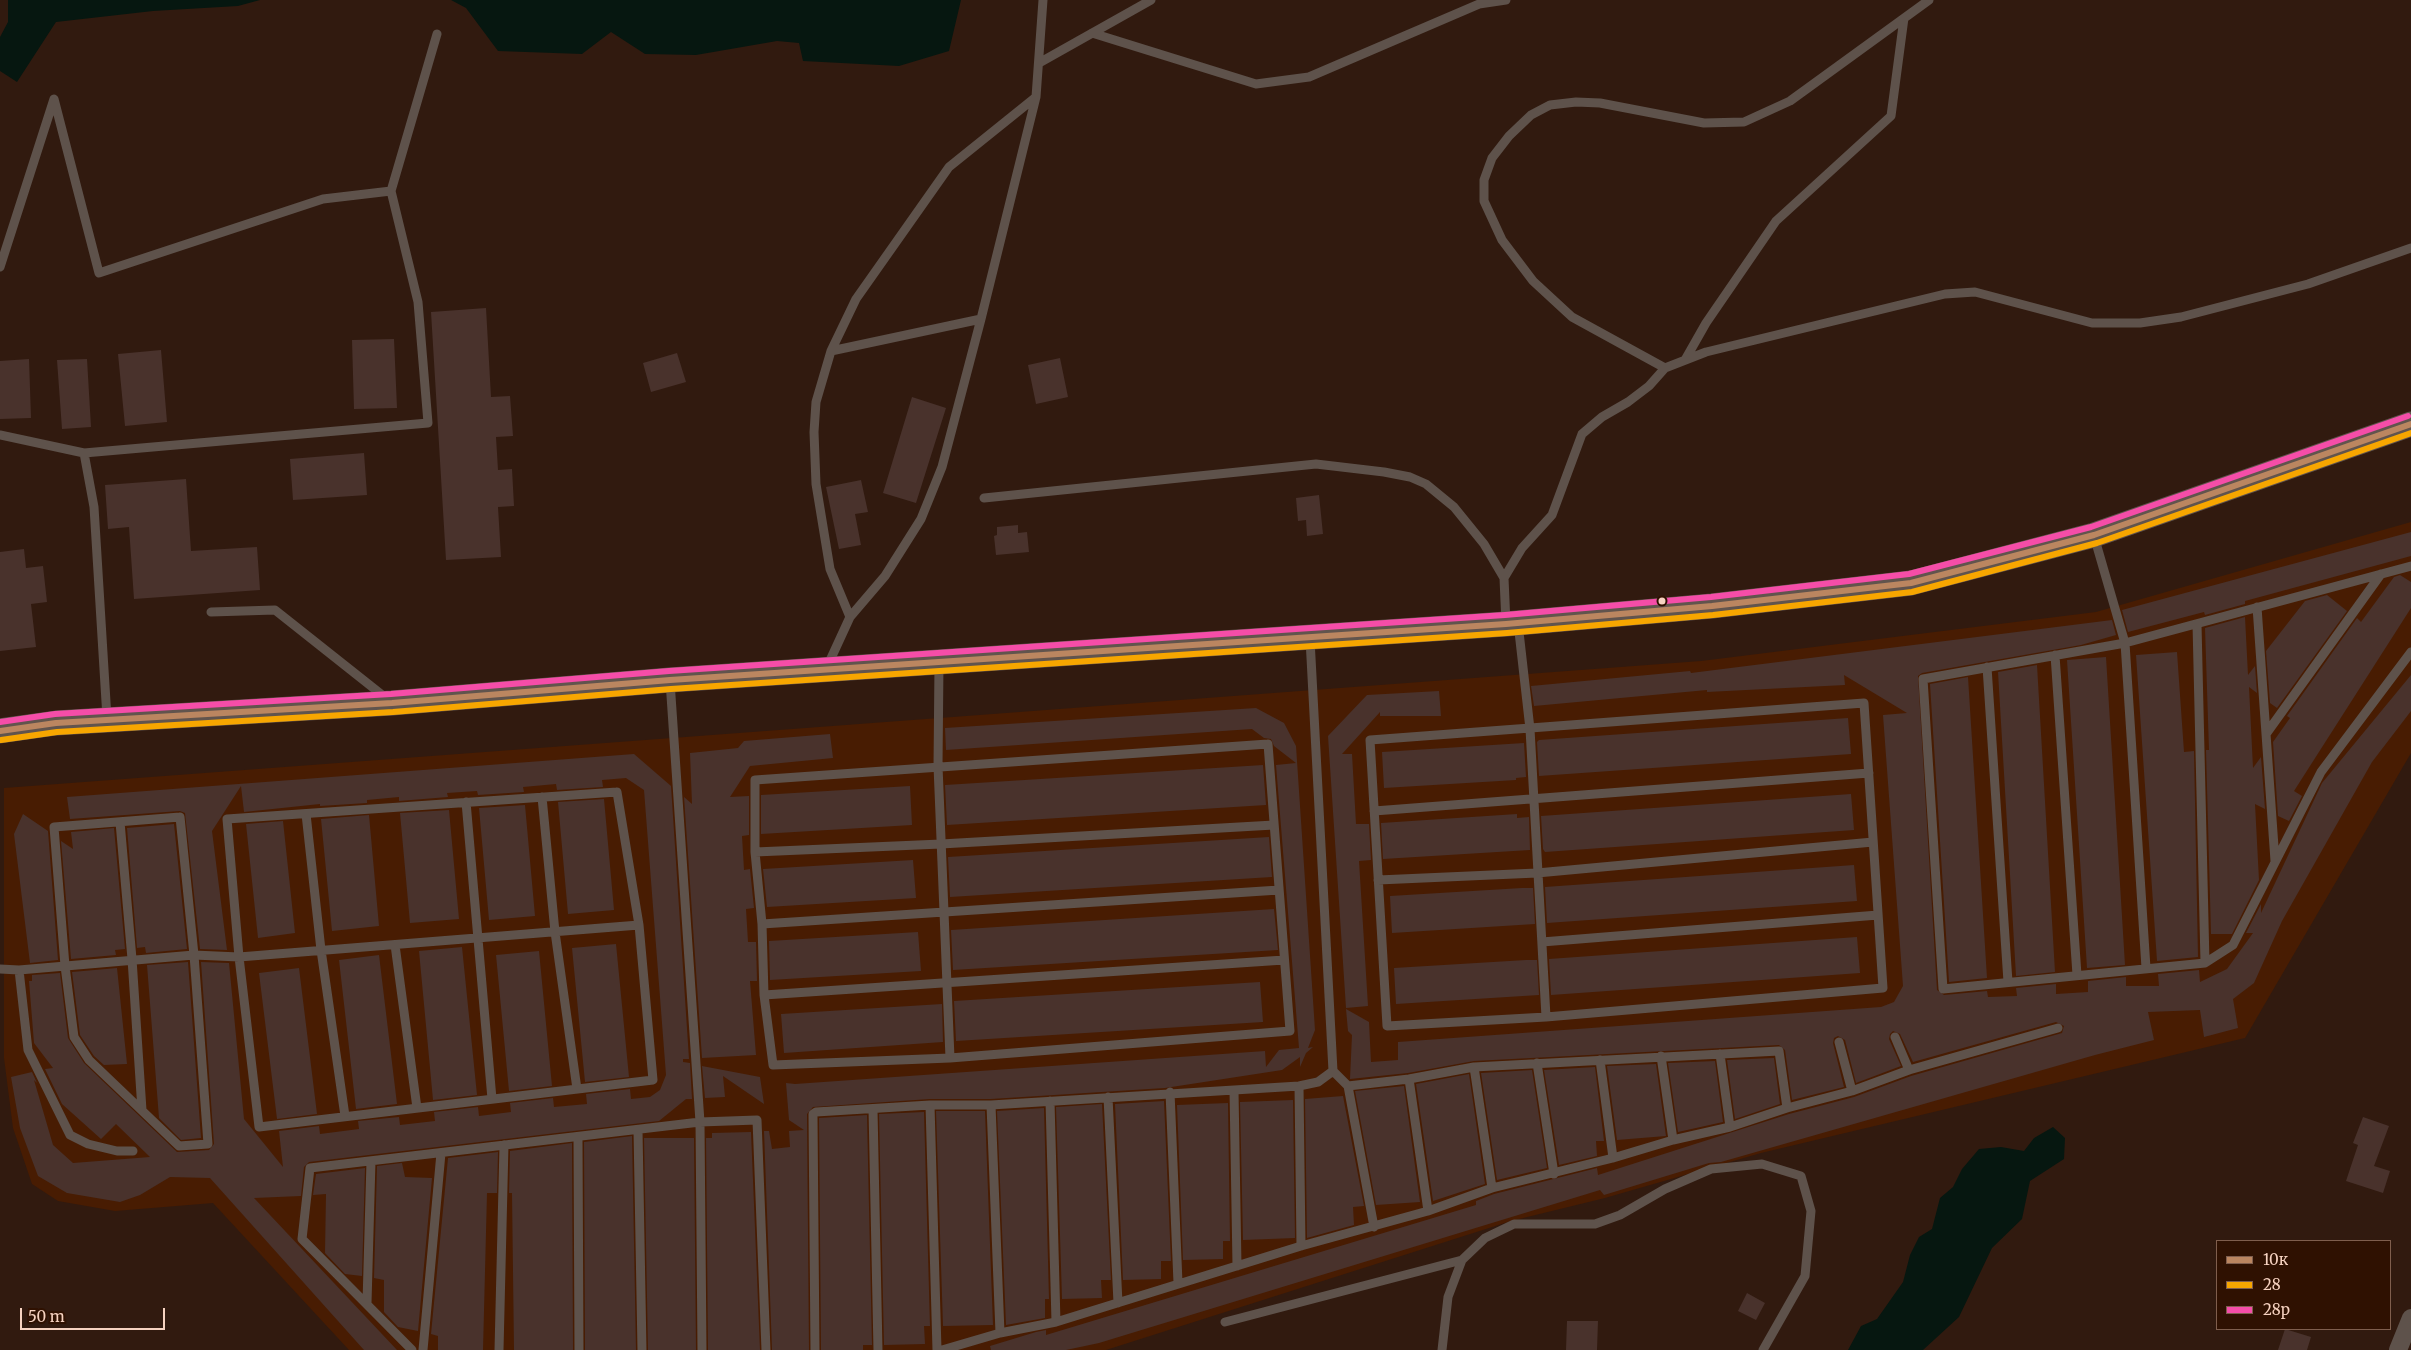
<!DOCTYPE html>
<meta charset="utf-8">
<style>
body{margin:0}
#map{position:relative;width:2411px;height:1350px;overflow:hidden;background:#311a0f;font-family:Merriweather,serif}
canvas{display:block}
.legend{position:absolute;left:2216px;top:1240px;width:175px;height:90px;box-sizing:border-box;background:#2f1101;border:1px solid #7f5e4d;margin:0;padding:6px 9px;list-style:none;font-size:15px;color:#f6d2c0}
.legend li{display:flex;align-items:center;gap:10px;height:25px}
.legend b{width:25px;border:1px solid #7f5e4d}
.scale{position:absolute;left:20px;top:1308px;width:145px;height:22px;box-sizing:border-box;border:2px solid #f6d2c0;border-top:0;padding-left:6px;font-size:15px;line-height:18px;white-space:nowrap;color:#f6d2c0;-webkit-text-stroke:4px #2f1101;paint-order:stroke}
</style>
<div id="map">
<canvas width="2411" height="1350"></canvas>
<ul class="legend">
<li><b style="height:6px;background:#bb8660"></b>10к</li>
<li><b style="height:6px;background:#f7a600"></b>28</li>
<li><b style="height:6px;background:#f54da8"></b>28р</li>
</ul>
<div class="scale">50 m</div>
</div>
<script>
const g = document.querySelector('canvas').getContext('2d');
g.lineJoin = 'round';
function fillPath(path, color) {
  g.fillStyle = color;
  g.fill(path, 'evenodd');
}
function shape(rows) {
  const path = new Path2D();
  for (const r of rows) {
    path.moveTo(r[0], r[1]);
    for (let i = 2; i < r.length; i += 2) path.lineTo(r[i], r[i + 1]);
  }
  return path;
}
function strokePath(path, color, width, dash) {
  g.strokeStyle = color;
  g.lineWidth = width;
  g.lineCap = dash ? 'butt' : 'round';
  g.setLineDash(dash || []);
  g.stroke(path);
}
fillPath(shape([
 [2411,522,2411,753,2245,1038,1761,1153,1605,1198,1511,1221,1106,1350,349,1350,213,1203,115,1211,58,1201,32,1184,13,1128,4,1058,4,788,1701,661,2096,612]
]), '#481c02');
fillPath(shape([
 [8,0,260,0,238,6,153,11,56,22,17,82,0,71,0,37,8,22],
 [451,0,961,0,949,51,899,66,803,61,799,43,777,41,696,55,645,54,611,32,582,54,498,51,466,8],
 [2053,1127,2065,1138,2064,1159,2030,1181,2022,1219,1992,1248,1959,1317,1923,1350,1848,1350,1861,1326,1877,1319,1903,1282,1910,1255,1919,1237,1932,1229,1940,1198,1953,1187,1962,1169,1979,1149,2001,1147,2024,1151,2034,1138]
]), '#061710');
fillPath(shape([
 [486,308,491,397,510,396,513,436,496,437,498,470,512,469,514,506,498,507,501,557,446,560,431,312],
 [394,339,397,408,354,409,352,340],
 [161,350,167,422,125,426,118,354],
 [677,353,686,382,651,392,643,363],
 [1060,358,1068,397,1036,404,1028,365],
 [29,359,31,418,0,419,0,361],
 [87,359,91,427,62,429,57,360],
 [912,397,946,408,916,503,883,493],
 [364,453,367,495,293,500,290,459],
 [186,479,191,551,257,547,260,590,134,599,129,527,108,529,105,485],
 [861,480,868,512,855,514,861,545,839,549,826,487],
 [1319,495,1323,534,1307,536,1306,520,1298,521,1296,498],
 [1018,525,1018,533,1027,532,1029,552,996,555,994,536,997,535,997,527],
 [2411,532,2411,556,2245,601,2245,604,2205,615,2204,612,2128,632,2122,610],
 [24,549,26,568,43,566,47,602,31,604,36,647,0,651,0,552],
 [2400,575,2411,582,2411,608,2294,791,2302,796,2289,821,2278,816,2273,742,2290,718,2287,716,2357,618,2361,622,2394,577],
 [2327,595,2347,611,2277,708,2270,703,2266,651,2305,601],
 [2245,617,2248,675,2255,666,2257,693,2249,687,2253,768,2261,757,2265,809,2255,804,2259,880,2232,934,2211,934,2206,750,2209,750,2205,628],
 [2112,620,2116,635,2081,645,1922,673,1918,676,1937,990,1944,995,1987,991,1988,997,2017,996,2016,988,2056,984,2056,994,2088,992,2088,981,2126,977,2126,986,2159,986,2158,974,2199,970,2200,982,2227,969,2253,933,2246,933,2261,904,2261,913,2322,783,2411,675,2411,711,2372,762,2282,921,2254,983,2233,999,2238,1028,2204,1037,2200,1010,2148,1012,2154,1040,2095,1055,1721,1162,1709,1163,1604,1195,1600,1190,1099,1343,1066,1350,991,1350,990,1346,1036,1332,1046,1330,1046,1335,1476,1205,1476,1201,1494,1194,1597,1168,1598,1175,1789,1114,1854,1097,1911,1076,2062,1033,2064,1026,2056,1022,1913,1062,1900,1034,1893,1031,1890,1034,1889,1039,1901,1066,1856,1083,1845,1040,1838,1036,1834,1038,1833,1043,1844,1087,1792,1100,1785,1050,1779,1045,1474,1061,1408,1073,1350,1079,1352,1035,1348,1031,1346,1009,1369,1022,1371,1062,1398,1060,1398,1042,1881,1007,1894,1002,1903,986,1883,715,1907,713,1844,675,1845,685,1707,692,1707,690,1534,706,1531,686,1690,671,1691,673],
 [2177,652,2184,752,2194,751,2198,957,2157,961,2136,655],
 [2106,657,2125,965,2087,968,2067,660],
 [2037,665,2055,972,2016,976,1998,672],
 [1968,677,1987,978,1949,982,1930,684],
 [1439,691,1441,716,1380,716,1380,712,1342,754,1352,754,1356,824,1369,824,1371,860,1359,861,1368,1006,1346,1008,1328,736,1367,695],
 [1256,708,1284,723,1296,746,1315,1030,1308,1048,1313,1047,1306,1053,1300,1067,1300,1057,1282,1070,1165,1088,991,1099,930,1099,813,1107,807,1114,809,1350,772,1350,764,1131,769,1131,772,1149,790,1147,789,1131,804,1130,789,1120,786,1083,795,1084,1265,1051,1266,1067,1279,1050,1299,1048,1276,765,1296,763,1274,746,1271,739,1264,738,1252,729,946,750,945,728],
 [1848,718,1851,754,1539,776,1537,742,1539,740],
 [830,734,833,758,750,766,730,797,749,796,749,835,742,836,744,870,750,869,754,908,746,909,748,942,756,942,757,981,750,981,756,1055,702,1058,684,797,692,804,690,753,738,748,744,741],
 [1524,743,1526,777,1516,778,1516,780,1384,788,1382,752],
 [634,754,671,786,689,1059,683,1059,683,1062,690,1063,692,1099,686,1099,659,1121,309,1162,304,1167,301,1196,254,1198,397,1350,364,1350,210,1178,170,1177,140,1195,120,1202,67,1193,38,1176,20,1128,11,1077,32,1072,37,1083,34,1080,53,1145,73,1163,150,1157,116,1124,101,1139,62,1104,45,1069,53,1068,34,1043,29,981,32,981,32,975,60,973,68,1038,84,1063,177,1152,209,1150,214,1144,201,962,229,963,244,1119,283,1167,279,1131,319,1126,320,1134,359,1129,358,1121,399,1117,400,1125,435,1121,434,1112,478,1107,479,1116,511,1112,510,1103,553,1098,554,1107,587,1104,586,1094,630,1089,631,1099,650,1097,660,1090,666,1075,644,790,626,778,602,780,603,787,557,790,556,784,523,787,524,792,478,795,477,791,447,793,448,797,399,801,399,797,367,800,367,803,320,806,320,804,244,812,241,786,212,831,227,950,200,949,185,813,180,811,70,819,67,797],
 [1263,765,1266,805,947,825,945,785],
 [910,786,912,825,761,834,761,795],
 [1851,794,1854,830,1545,852,1543,849,1541,816],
 [604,799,614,910,568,914,558,802],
 [525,805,535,916,489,920,479,808],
 [449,810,459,919,410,923,400,813],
 [23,814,48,831,58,960,30,963,14,834],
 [1517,814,1517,818,1529,817,1530,850,1383,859,1381,823],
 [369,815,379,926,332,931,321,819],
 [283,821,295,933,258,938,246,824],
 [174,824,187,949,146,953,145,947,137,948,127,828],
 [114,828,125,949,115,950,116,955,71,959,61,841,73,849,71,832],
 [1269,837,1272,877,950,897,948,857],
 [913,860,916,898,767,907,763,869],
 [1854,865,1857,901,1547,923,1545,887],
 [1522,888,1533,888,1535,924,1392,933,1390,896],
 [1274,909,1278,950,953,970,951,930],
 [918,932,921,971,770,980,769,941],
 [1857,937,1860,973,1551,995,1549,959],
 [616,944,629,1077,585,1082,572,948],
 [462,947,477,1095,433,1100,419,951],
 [539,951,552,1086,509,1091,496,955],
 [379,955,397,1104,356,1109,339,960],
 [1526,960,1537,960,1539,995,1396,1004,1394,968],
 [188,962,201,1138,181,1140,159,1118,147,965],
 [117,968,127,1064,104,1065,94,1056,80,1035,72,972],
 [299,968,317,1114,277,1119,259,973],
 [1260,982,1263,1022,956,1041,954,1001],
 [942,1004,943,1042,784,1053,781,1014],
 [1774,1058,1780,1104,1735,1119,1727,1060],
 [1715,1061,1723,1122,1678,1132,1668,1063],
 [1656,1064,1666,1136,1617,1140,1607,1066],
 [702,1066,760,1077,764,1104,723,1076,725,1097,705,1098],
 [1595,1067,1604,1141,1596,1141,1597,1156,1559,1165,1544,1070],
 [1532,1070,1547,1168,1497,1180,1481,1073],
 [1469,1074,1485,1184,1433,1201,1416,1084],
 [1404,1086,1420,1202,1376,1205,1355,1091],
 [1343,1096,1364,1206,1353,1207,1354,1225,1307,1238,1305,1099],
 [1293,1100,1295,1238,1243,1240,1240,1102],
 [1164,1101,1171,1261,1161,1261,1161,1279,1123,1280,1115,1104],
 [1228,1103,1230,1241,1223,1241,1223,1259,1183,1260,1177,1105],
 [1102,1104,1111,1280,1101,1280,1102,1298,1062,1299,1056,1107],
 [1044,1108,1049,1299,1045,1299,1045,1318,1006,1325,997,1111],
 [936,1111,985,1111,993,1325,943,1326],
 [924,1112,930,1326,924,1326,925,1344,884,1345,879,1114],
 [867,1115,872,1345,863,1345,863,1350,821,1350,819,1118],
 [2363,1117,2389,1126,2374,1166,2390,1171,2383,1193,2346,1181,2358,1145,2353,1143],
 [751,1132,760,1350,708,1350,706,1138,712,1138,712,1133],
 [632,1136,636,1350,585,1350,584,1142],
 [644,1138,694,1138,696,1350,648,1350],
 [572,1143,573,1350,514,1350,512,1193,509,1193,510,1151],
 [498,1152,497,1193,487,1193,483,1350,438,1350,438,1336,431,1334,448,1158],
 [402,1163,405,1177,432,1178,418,1331,398,1327,384,1312,384,1280,374,1278,377,1166],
 [365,1168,362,1276,345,1274,325,1253,326,1194,313,1195,316,1174],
 [1747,1293,1765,1303,1756,1320,1738,1311],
 [1567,1321,1598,1321,1597,1350,1566,1350],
 [2285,1329,2311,1337,2307,1350,2278,1350]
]), '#49322c');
strokePath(shape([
 [1092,33,1256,84,1309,77,1479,4,1506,0],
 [1039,63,1151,0],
 [0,267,54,99,99,273,323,199,391,191,437,34],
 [831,351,981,319],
 [1685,360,1706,323,1776,221,1891,116,1904,18],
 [1665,368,1572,317,1533,281,1502,240,1484,201,1484,180,1492,158,1509,136,1531,115,1550,105,1576,102,1600,103,1704,123,1744,122,1790,101,1929,0],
 [0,435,84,453,94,507,107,718],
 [84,453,428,423,418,302,391,191],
 [984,498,1316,464,1384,472,1410,477,1426,484,1454,507,1484,544,1504,578],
 [2094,536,2125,643,2146,968],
 [2411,566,2125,643,1923,679,1943,989,2205,963,2233,945,2321,772,2411,652],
 [2257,607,2275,861],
 [211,612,275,610,386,698],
 [850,617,830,569,816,484,814,432,816,402,831,351,856,299,949,167,1036,97],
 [1518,623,1530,729,1546,1017],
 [1506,624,1504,578,1522,548,1552,515,1582,434,1602,417,1628,402,1649,386,1665,368,1706,352,1945,294,1975,292,2092,323,2140,323,2181,317,2308,284,2411,248],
 [2197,624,2205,963],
 [2055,655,2077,975],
 [939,664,938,766,950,1058],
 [827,667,850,617,885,576,921,519,942,467,981,319,1036,97,1043,0],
 [1987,667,2008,982],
 [670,681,700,1122,702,1350],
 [1864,703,1883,988,1546,1017,1387,1026,1370,740,1864,703],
 [2266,734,2381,574],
 [1268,744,1290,1031,950,1058,773,1065,764,995,762,924,755,852,755,780,1268,744],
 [617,792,639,925,653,1080,259,1127,239,957,227,819,617,792],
 [542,797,555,932,577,1089],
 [466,802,492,1099],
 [1374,811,1869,773],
 [306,814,321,950,345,1116],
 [180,817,194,955,208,1144,179,1146,89,1060,74,1037,65,966,54,827,180,817],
 [120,822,132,959,142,1110],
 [755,852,941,844,1274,825],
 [1378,880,1537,873,1873,842],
 [762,924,1279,890],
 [1542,942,1878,915],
 [395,945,417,1108],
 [0,969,19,970,194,955,239,957,639,925],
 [19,970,28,1050,70,1135,88,1144,117,1151,133,1151],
 [764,995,1284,960],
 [1895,1037,1909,1070],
 [1839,1042,1852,1091],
 [1720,1054,1730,1127],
 [1661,1056,1673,1140],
 [1600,1060,1613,1158],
 [1537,1063,1554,1174],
 [1474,1067,1492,1188],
 [1333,1071,1348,1086,1409,1079,1474,1067,1779,1051,1787,1108],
 [1409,1079,1428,1211],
 [1299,1086,1301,1246],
 [1348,1086,1374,1227],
 [1234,1090,1237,1266],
 [1170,1092,1178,1283],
 [1108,1097,1118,1303],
 [1050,1101,1056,1322],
 [930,1105,937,1350],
 [991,1105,1000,1333],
 [873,1109,878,1350],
 [638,1130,642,1350],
 [578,1137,579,1350],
 [367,1303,371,1161],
 [1225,1322,1462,1260],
 [412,1350,302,1239,310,1168,700,1122,757,1120,766,1350],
 [423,1350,441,1153],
 [499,1350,504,1145],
 [815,1350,813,1114,816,1112,930,1105,991,1105,1299,1086,1318,1082,1333,1071,1310,639],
 [942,1350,1000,1333,1056,1322,1301,1246,1428,1211,1492,1188,1613,1158,1673,1140,1730,1127,1787,1108,1852,1091,1909,1070,2058,1028],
 [1442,1350,1448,1297,1462,1260,1485,1238,1514,1224,1595,1224,1620,1215,1665,1189,1711,1169,1762,1164,1801,1176,1811,1211,1805,1276,1763,1350]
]), '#5e524b', 9);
strokePath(shape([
 [2398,1350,2411,1318]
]), '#5e524b', 18);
strokePath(shape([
 [0,731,56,723,392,703,670,680,1506,624,1712,606,1911,583,2094,535,2411,424]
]), '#61544d', 25);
strokePath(shape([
 [0,731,56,723,392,703,670,680,1506,624,1712,606,1911,583,2094,535,2411,424]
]), '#bb8660', 6);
strokePath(shape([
 [1,740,57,732,393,712,671,689,1507,633,1713,615,1912,592,2097,543,2411,433]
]), '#f7a600', 6);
strokePath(shape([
 [0,722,55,714,391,694,669,671,1505,615,1711,597,1909,574,2091,527,2408,416]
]), '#f54da8', 6);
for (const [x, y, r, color] of [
 [1662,601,4.5,"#f6d2c0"]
]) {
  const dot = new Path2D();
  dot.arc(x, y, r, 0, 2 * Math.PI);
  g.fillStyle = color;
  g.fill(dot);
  strokePath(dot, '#2f1101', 2);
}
</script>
